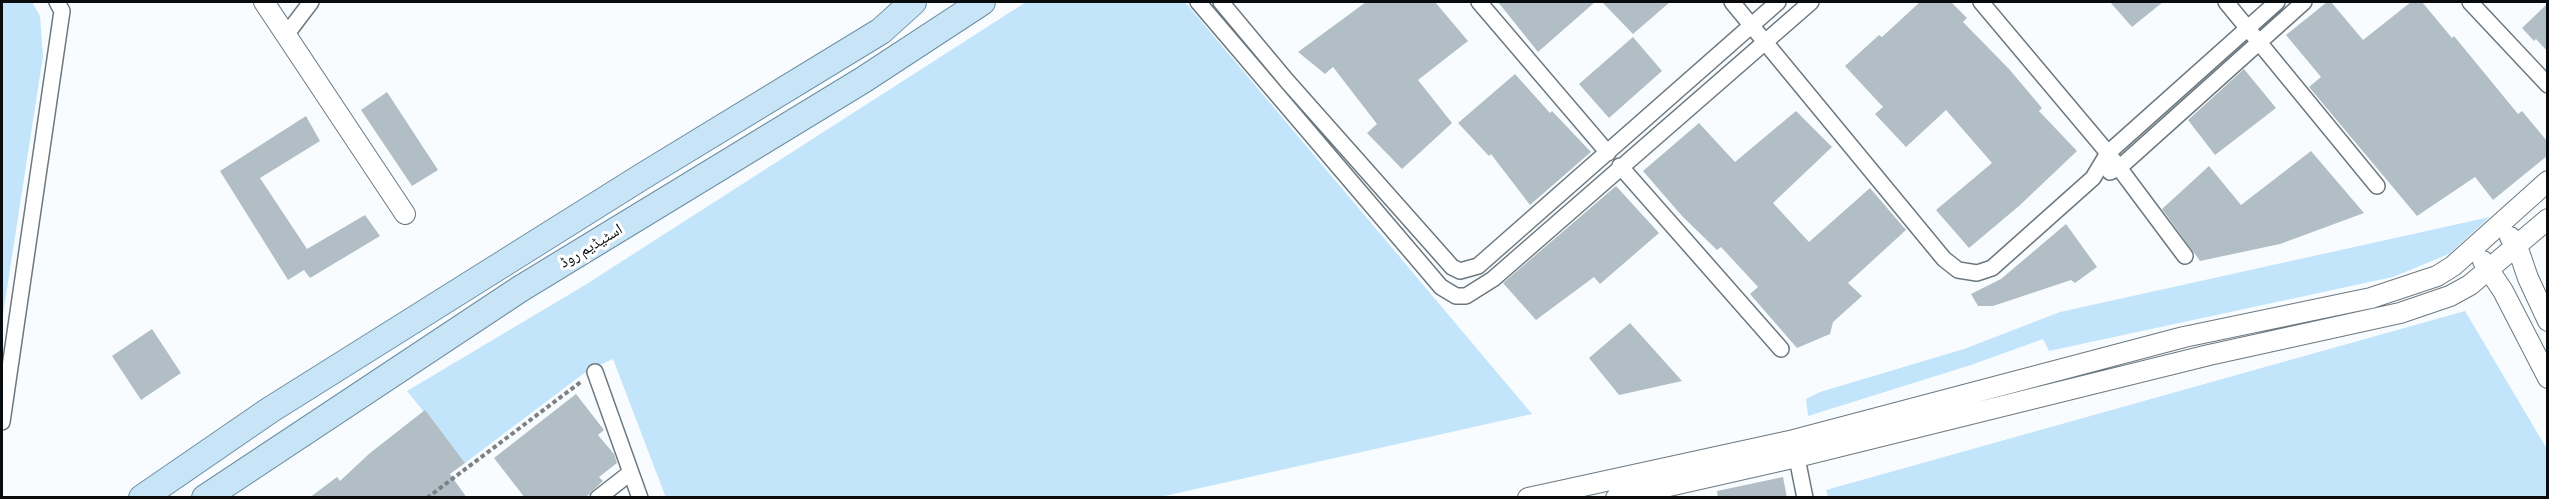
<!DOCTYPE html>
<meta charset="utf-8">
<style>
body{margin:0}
#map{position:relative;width:2549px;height:499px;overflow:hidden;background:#f9fcfe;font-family:"Alegreya Sans",sans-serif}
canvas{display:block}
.frame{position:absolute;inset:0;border:3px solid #080c0f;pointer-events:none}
</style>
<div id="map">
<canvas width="2549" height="499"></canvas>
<div class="frame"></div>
</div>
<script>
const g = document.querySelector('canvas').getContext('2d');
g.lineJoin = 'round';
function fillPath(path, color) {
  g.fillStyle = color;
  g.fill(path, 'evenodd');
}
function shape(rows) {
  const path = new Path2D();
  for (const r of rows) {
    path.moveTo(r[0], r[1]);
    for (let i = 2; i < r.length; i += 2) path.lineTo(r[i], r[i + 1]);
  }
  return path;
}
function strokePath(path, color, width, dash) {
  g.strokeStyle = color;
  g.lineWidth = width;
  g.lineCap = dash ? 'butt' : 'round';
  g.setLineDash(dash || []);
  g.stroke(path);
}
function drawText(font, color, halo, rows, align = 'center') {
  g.font = font + ' "Alegreya Sans","Noto Naskh Arabic",sans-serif';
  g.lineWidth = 6;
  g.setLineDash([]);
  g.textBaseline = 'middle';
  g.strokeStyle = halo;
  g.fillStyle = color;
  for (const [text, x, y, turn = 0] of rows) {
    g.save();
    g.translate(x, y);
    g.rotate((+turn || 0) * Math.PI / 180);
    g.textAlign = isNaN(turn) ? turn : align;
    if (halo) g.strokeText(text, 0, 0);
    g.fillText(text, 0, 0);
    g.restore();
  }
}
fillPath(shape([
 [2,2,32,2,40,16,43,56,2,321],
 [1026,2,1185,2,1532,414,1160,497,666,498,613,359,587,371,465,463,407,391,585,285],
 [2490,217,2449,254,2393,277,2049,351,2043,339,1971,365,1808,416,1806,399,1820,392,1964,349,2060,312],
 [2465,311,2547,449,2547,497,1828,497,1826,490]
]), '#c3e5fb');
fillPath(shape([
 [1366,2,1435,2,1468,41,1418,80,1452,123,1402,169,1367,133,1377,124,1333,67,1325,74,1298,52],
 [1498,2,1595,2,1538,52],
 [1602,2,1670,2,1633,34],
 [1920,2,1951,2,1967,18,1963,22,2009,69,2042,108,2039,111,2077,151,2019,206,1969,248,1936,210,1992,163,1946,110,1906,147,1875,114,1883,107,1845,66,1879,35,1882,37],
 [2110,2,2163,2,2132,27],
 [2327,2,2331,2,2363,40,2411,2,2422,2,2452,38,2454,36,2518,114,2522,111,2547,141,2547,156,2493,200,2475,177,2417,216,2309,87,2321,77,2286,35],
 [2547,4,2547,51,2536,39,2534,41,2522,28],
 [1633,37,1662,71,1609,118,1579,84],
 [2244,69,2276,108,2215,155,2188,120],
 [1515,74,1550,113,1552,111,1591,152,1530,205,1491,154,1489,156,1458,123],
 [387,92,438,170,412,186,361,110],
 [1796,111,1832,147,1773,203,1809,242,1870,188,1906,230,1848,283,1862,296,1833,322,1830,334,1797,348,1750,294,1758,287,1721,247,1717,250,1682,216,1643,171,1699,123,1735,162],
 [306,116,320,141,260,178,307,249,365,215,380,236,310,278,304,270,288,280,220,171],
 [2311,151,2364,213,2280,244,2200,261,2162,209,2209,166,2241,205],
 [1616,186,1659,233,1600,284,1594,277,1536,320,1503,283],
 [2066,224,2097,267,2075,283,2071,280,1993,306,1978,306,1971,294,2001,279],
 [1630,323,1682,381,1619,395,1589,358],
 [152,329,181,373,141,400,112,356],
 [576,394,604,430,598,435,614,454,617,463,599,477,603,481,585,498,525,498,494,458],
 [425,410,465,463,450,474,467,498,309,498,337,477,340,481,370,453],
 [1783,477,1787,498,1718,498,1717,491]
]), '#b1bec6');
const minor = shape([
 [1198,2,1441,287,1456,296,1466,296,1493,279,1811,2],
 [1221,2,1287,81,1452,267,1460,271,1478,266,1778,2],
 [1479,2,1608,153],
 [1732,2,1944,259,1958,270,1977,273,1992,268,2093,178,2108,153,2277,2],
 [1981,2,2108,153,2185,256],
 [2226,2,2377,186],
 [2470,2,2548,85],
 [286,35,311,2],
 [1620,166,1781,349],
 [2110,172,2119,168,2304,2],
 [595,372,640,498],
 [2,422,62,11,57,2],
 [1795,448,1805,498],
 [598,498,630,473]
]);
const tertiary = shape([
 [264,2,405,214],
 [2510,237,2517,246,2528,278,2548,321],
 [2483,261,2503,291,2548,378],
 [1528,498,1794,440,2184,337,2371,298,2437,276,2453,266,2548,181],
 [1616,498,1797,457,2209,355,2400,313,2450,296,2470,285,2548,219]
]);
const primary = shape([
 [142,498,270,410,643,176,881,31,913,2],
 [205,498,520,289,863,80,982,2]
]);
strokePath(minor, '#6c787f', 18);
strokePath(tertiary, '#6c787f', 22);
strokePath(primary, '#6d8ea3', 28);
strokePath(shape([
 [427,498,582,381]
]), '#7e8184', 4, [4.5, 3]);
strokePath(minor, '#fff', 15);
strokePath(tertiary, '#fff', 20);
strokePath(primary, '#c8e5f8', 26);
drawText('16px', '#080c0f', '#fff', [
 ["اسٹیڈیم روڈ",591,246,-31]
]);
</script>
